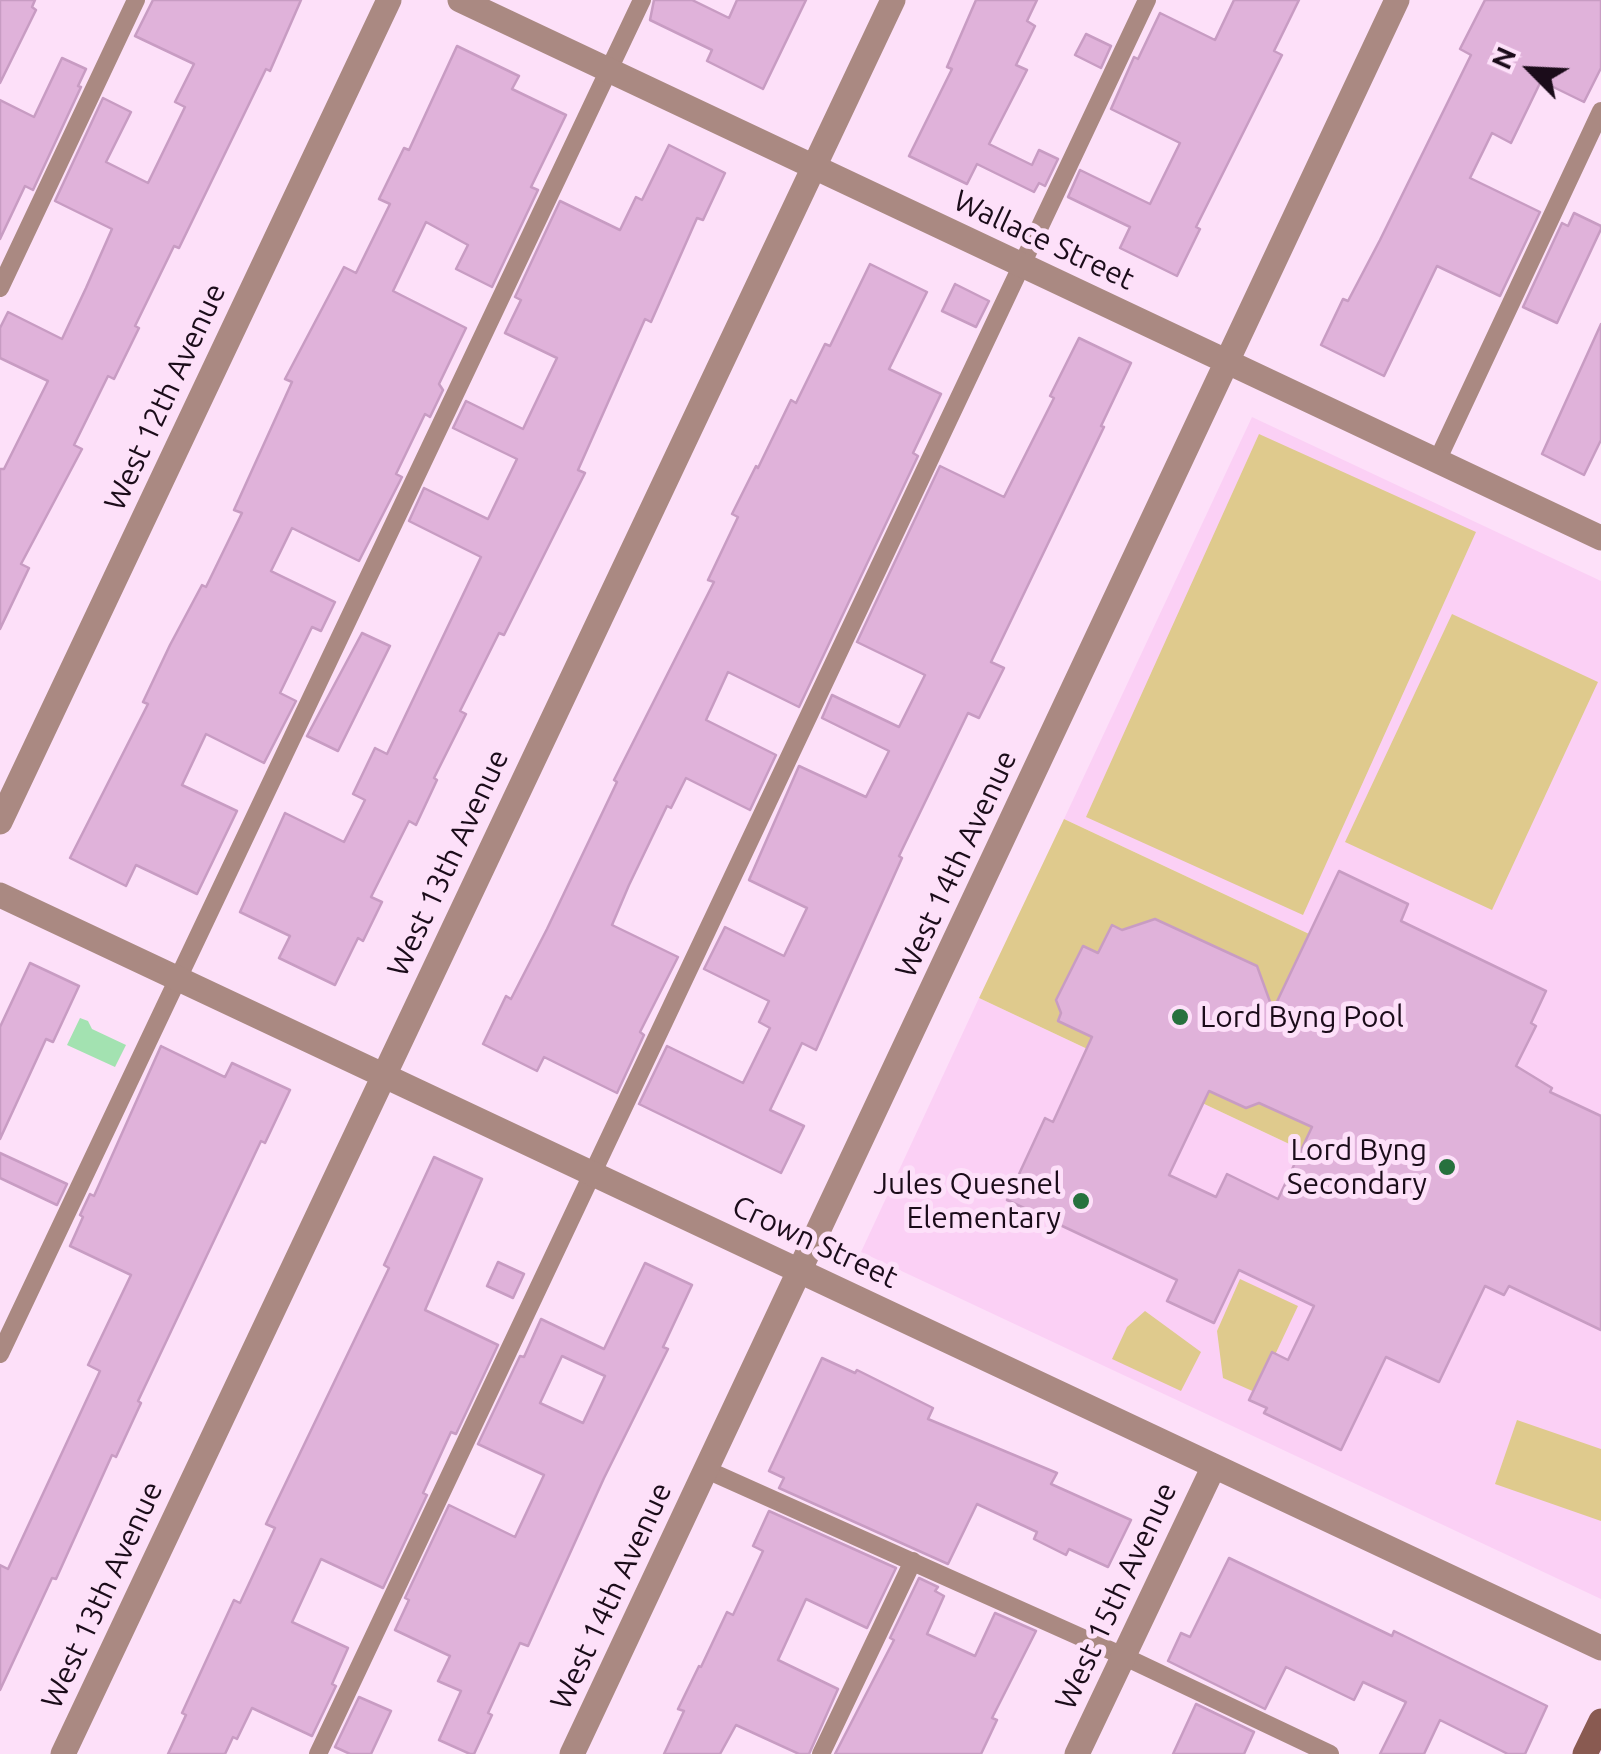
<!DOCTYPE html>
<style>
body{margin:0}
#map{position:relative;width:1601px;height:1754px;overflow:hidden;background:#fde0f9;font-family:Ubuntu,sans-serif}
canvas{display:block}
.north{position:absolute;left:1481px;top:20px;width:100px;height:100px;-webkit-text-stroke:8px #fde0f9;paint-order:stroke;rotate:294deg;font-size:28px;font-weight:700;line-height:40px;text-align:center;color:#1b0c1a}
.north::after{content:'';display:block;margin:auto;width:35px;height:45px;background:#1b0c1a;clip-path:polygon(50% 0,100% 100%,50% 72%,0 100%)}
</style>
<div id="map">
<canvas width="1601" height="1754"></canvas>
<div class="north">N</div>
</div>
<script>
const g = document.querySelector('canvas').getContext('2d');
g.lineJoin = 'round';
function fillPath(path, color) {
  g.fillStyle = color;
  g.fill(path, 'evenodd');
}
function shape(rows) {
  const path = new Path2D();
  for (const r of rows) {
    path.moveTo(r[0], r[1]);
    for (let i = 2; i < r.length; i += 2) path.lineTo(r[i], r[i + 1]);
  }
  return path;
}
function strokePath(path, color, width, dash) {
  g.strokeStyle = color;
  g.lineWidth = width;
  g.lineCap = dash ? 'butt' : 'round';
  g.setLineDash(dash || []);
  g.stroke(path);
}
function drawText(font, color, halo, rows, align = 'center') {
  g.font = font + ' Ubuntu,sans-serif';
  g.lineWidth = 10;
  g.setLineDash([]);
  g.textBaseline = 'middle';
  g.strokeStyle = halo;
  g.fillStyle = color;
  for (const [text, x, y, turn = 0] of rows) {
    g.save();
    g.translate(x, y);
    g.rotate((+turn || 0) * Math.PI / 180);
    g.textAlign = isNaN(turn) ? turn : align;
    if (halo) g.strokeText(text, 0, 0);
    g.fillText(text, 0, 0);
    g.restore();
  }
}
fillPath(shape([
 [1252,417,1601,581,1601,1599,861,1252,979,998,1302,1150,1386,970,1064,819]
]), '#fbd0f5');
fillPath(shape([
 [1259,434,1476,532,1303,915,1086,817],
 [1452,614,1598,682,1492,910,1345,842],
 [1064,819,1386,970,1302,1150,979,998],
 [1240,1279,1298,1306,1257,1393,1223,1378,1217,1331],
 [1145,1311,1201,1352,1181,1391,1112,1359,1127,1327],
 [1517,1420,1601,1449,1601,1521,1495,1484]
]), '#dfca8d');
fillPath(shape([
 [80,1018,88,1021,92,1029,126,1045,115,1067,67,1045]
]), '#a3e2b1');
const building = shape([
 [0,0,35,0,32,7,36,10,0,83,0,0],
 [153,0,301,0,270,71,266,69,179,248,174,246,135,326,139,328,114,379,108,376,74,445,82,449,21,564,29,568,0,629,0,469,4,469,48,381,0,358,0,328,8,312,62,339,86,288,112,229,55,201,103,98,131,112,106,162,148,183,185,107,175,102,194,64,135,36,153,0],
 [654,0,692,0,729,18,737,0,806,0,763,89,707,61,712,50,650,20,654,0],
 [976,0,1037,0,1027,21,1035,26,1016,65,1027,70,989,144,1032,165,1039,150,1058,159,1045,186,1039,183,1034,192,977,164,967,184,909,156,952,69,947,67,976,0],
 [1234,0,1299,0,1274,51,1282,55,1196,227,1200,229,1177,276,1120,248,1130,227,1068,197,1080,170,1150,204,1180,143,1111,109,1134,57,1138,59,1160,13,1215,40,1234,0],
 [1485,0,1601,0,1601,68,1584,102,1541,81,1511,143,1492,133,1470,178,1540,212,1500,296,1437,266,1384,376,1321,345,1343,299,1348,301,1380,240,1471,55,1460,49,1485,0],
 [1086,34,1111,46,1101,68,1075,55,1086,34],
 [457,46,519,76,512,89,566,115,531,187,538,190,492,287,456,269,468,245,426,222,393,291,466,328,439,384,443,390,430,417,425,414,396,474,402,477,359,561,292,528,271,571,335,602,321,631,312,627,280,693,296,701,264,763,206,734,182,785,237,811,197,894,136,865,126,886,70,858,148,704,143,702,170,645,202,585,206,587,242,513,234,510,292,382,285,379,344,267,356,273,390,204,379,199,404,148,409,150,457,46],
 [62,58,86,69,78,86,81,87,33,190,25,186,0,239,0,100,34,117,62,58],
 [669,145,725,173,703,220,697,218,651,322,645,319,578,470,585,473,504,635,499,633,460,711,466,714,434,778,437,780,416,825,409,821,371,897,382,902,363,941,358,938,335,985,279,958,290,936,240,912,285,813,344,842,365,800,353,794,375,748,387,754,481,557,409,521,424,488,488,519,517,459,453,428,466,401,523,429,557,358,505,333,521,300,515,297,560,201,620,230,636,197,642,200,669,145],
 [1574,213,1601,226,1601,229,1557,323,1523,307,1562,223,1568,226,1574,213],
 [870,264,927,292,889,369,941,394,913,453,918,456,799,707,728,672,706,720,776,755,750,810,686,778,671,808,667,806,629,885,612,925,678,957,640,1032,644,1035,617,1093,544,1057,537,1071,483,1044,506,996,511,999,547,929,617,782,614,780,714,582,708,580,738,517,732,514,756,466,758,468,791,400,796,403,825,344,830,346,870,264],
 [955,284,989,301,976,327,942,311,955,284],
 [1601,324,1601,440,1584,475,1542,454,1601,324],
 [1079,338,1131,363,1101,426,1104,427,991,662,1004,668,979,718,968,713,899,856,902,858,816,1050,802,1043,770,1110,804,1126,781,1173,639,1104,667,1046,743,1083,770,1028,759,1022,769,1001,704,969,725,927,784,956,807,908,749,880,799,766,866,797,889,751,822,718,832,695,899,727,925,675,857,642,940,466,1004,497,1054,398,1050,396,1079,338],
 [362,633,390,646,338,751,307,736,362,633],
 [1339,871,1408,904,1401,921,1546,991,1531,1023,1536,1026,1516,1066,1552,1088,1550,1092,1601,1116,1601,1330,1509,1286,1504,1295,1485,1286,1439,1382,1386,1357,1341,1450,1264,1413,1267,1408,1249,1400,1272,1352,1288,1360,1314,1306,1239,1270,1214,1323,1167,1301,1177,1280,1007,1200,1045,1118,1053,1122,1092,1037,1058,1021,1061,1013,1056,1000,1083,946,1098,953,1112,925,1122,930,1155,919,1257,966,1273,1010,1339,871],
 [1209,1091,1246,1108,1259,1103,1312,1127,1278,1199,1227,1174,1216,1197,1169,1175,1209,1091],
 [30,963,79,986,53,1042,46,1039,0,1139,0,1027,30,963],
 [161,1046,225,1077,232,1063,290,1090,265,1143,261,1141,138,1401,141,1403,116,1457,112,1455,56,1579,52,1578,0,1690,0,1565,8,1569,100,1371,88,1365,131,1275,70,1246,83,1217,80,1215,90,1194,94,1196,161,1046],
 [0,1153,67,1184,57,1205,0,1178,0,1153],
 [434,1157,482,1179,425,1310,498,1345,456,1434,451,1432,423,1493,427,1495,383,1588,321,1559,292,1622,348,1648,332,1684,336,1686,312,1736,252,1708,237,1739,233,1737,225,1754,168,1754,186,1715,182,1713,234,1600,240,1603,275,1528,266,1524,389,1268,384,1265,434,1157],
 [498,1262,524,1274,513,1298,487,1286,498,1262],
 [645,1263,692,1285,663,1347,668,1349,604,1478,528,1646,520,1643,488,1713,492,1715,474,1754,470,1754,439,1740,461,1691,438,1681,450,1656,395,1630,409,1600,405,1598,449,1505,515,1537,544,1475,478,1444,520,1356,524,1357,541,1319,604,1349,645,1263],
 [562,1356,605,1376,583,1423,540,1403,562,1356],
 [822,1358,855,1373,857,1370,933,1408,928,1419,1057,1473,1051,1484,1131,1520,1108,1567,1069,1549,1066,1555,1034,1539,1037,1532,977,1504,948,1564,779,1488,784,1478,769,1471,822,1358],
 [769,1511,896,1568,867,1628,806,1599,778,1660,838,1689,809,1754,799,1754,736,1725,720,1754,664,1754,684,1711,678,1709,699,1666,701,1667,727,1612,733,1615,763,1551,753,1546,769,1511],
 [1229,1558,1392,1636,1394,1631,1547,1706,1525,1754,1508,1754,1440,1720,1424,1754,1380,1754,1406,1702,1363,1682,1354,1700,1286,1667,1265,1709,1168,1661,1181,1633,1190,1637,1229,1558],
 [919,1578,938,1587,935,1591,944,1596,927,1634,975,1656,995,1613,1036,1631,992,1718,997,1720,981,1754,835,1754,894,1640,890,1638,919,1578],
 [359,1697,391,1711,371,1754,350,1754,335,1747,359,1697],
 [1196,1704,1254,1732,1244,1754,1173,1754,1196,1704]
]);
fillPath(building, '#e0b2da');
strokePath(building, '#c89cc3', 2.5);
strokePath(shape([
 [0,288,136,0],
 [1437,461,1601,111],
 [0,1354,642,0],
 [707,1470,1123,1656,1330,1754],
 [318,1754,1147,0],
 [821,1754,913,1561]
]), '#aa8982', 18);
strokePath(shape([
 [460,0,1601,538],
 [0,822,389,0],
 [0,895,1601,1648],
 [63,1754,893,0],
 [572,1754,1397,0],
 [1077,1754,1214,1466]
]), '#aa8982', 25);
strokePath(shape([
 [1585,1754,1601,1721]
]), '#895a51', 25);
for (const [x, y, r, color] of [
 [1180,1017,10,"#27713e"],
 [1447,1167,10,"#27713e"],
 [1081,1201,10,"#27713e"]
]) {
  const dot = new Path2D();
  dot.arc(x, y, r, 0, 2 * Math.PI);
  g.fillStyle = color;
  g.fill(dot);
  strokePath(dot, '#fde0f9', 4);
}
drawText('30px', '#1b0c1a', '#fde0f9', [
 ["Wallace Street",1044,240,25],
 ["West 12th Avenue",165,397,-65],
 ["West 13th Avenue",448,863,-65],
 ["West 14th Avenue",956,864,-65],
 ["Crown Street",815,1242,25],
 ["West 13th Avenue",102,1595,-65],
 ["West 14th Avenue",611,1596,-65],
 ["West 15th Avenue",1116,1596,-65]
]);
drawText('30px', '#1b0c1a', '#fde0f9', [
 ["Lord Byng Pool",1200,1017,"left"],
 ["Lord Byng",1427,1150],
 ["Secondary",1427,1184],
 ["Jules Quesnel",1061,1184],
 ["Elementary",1061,1218]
], 'right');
</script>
